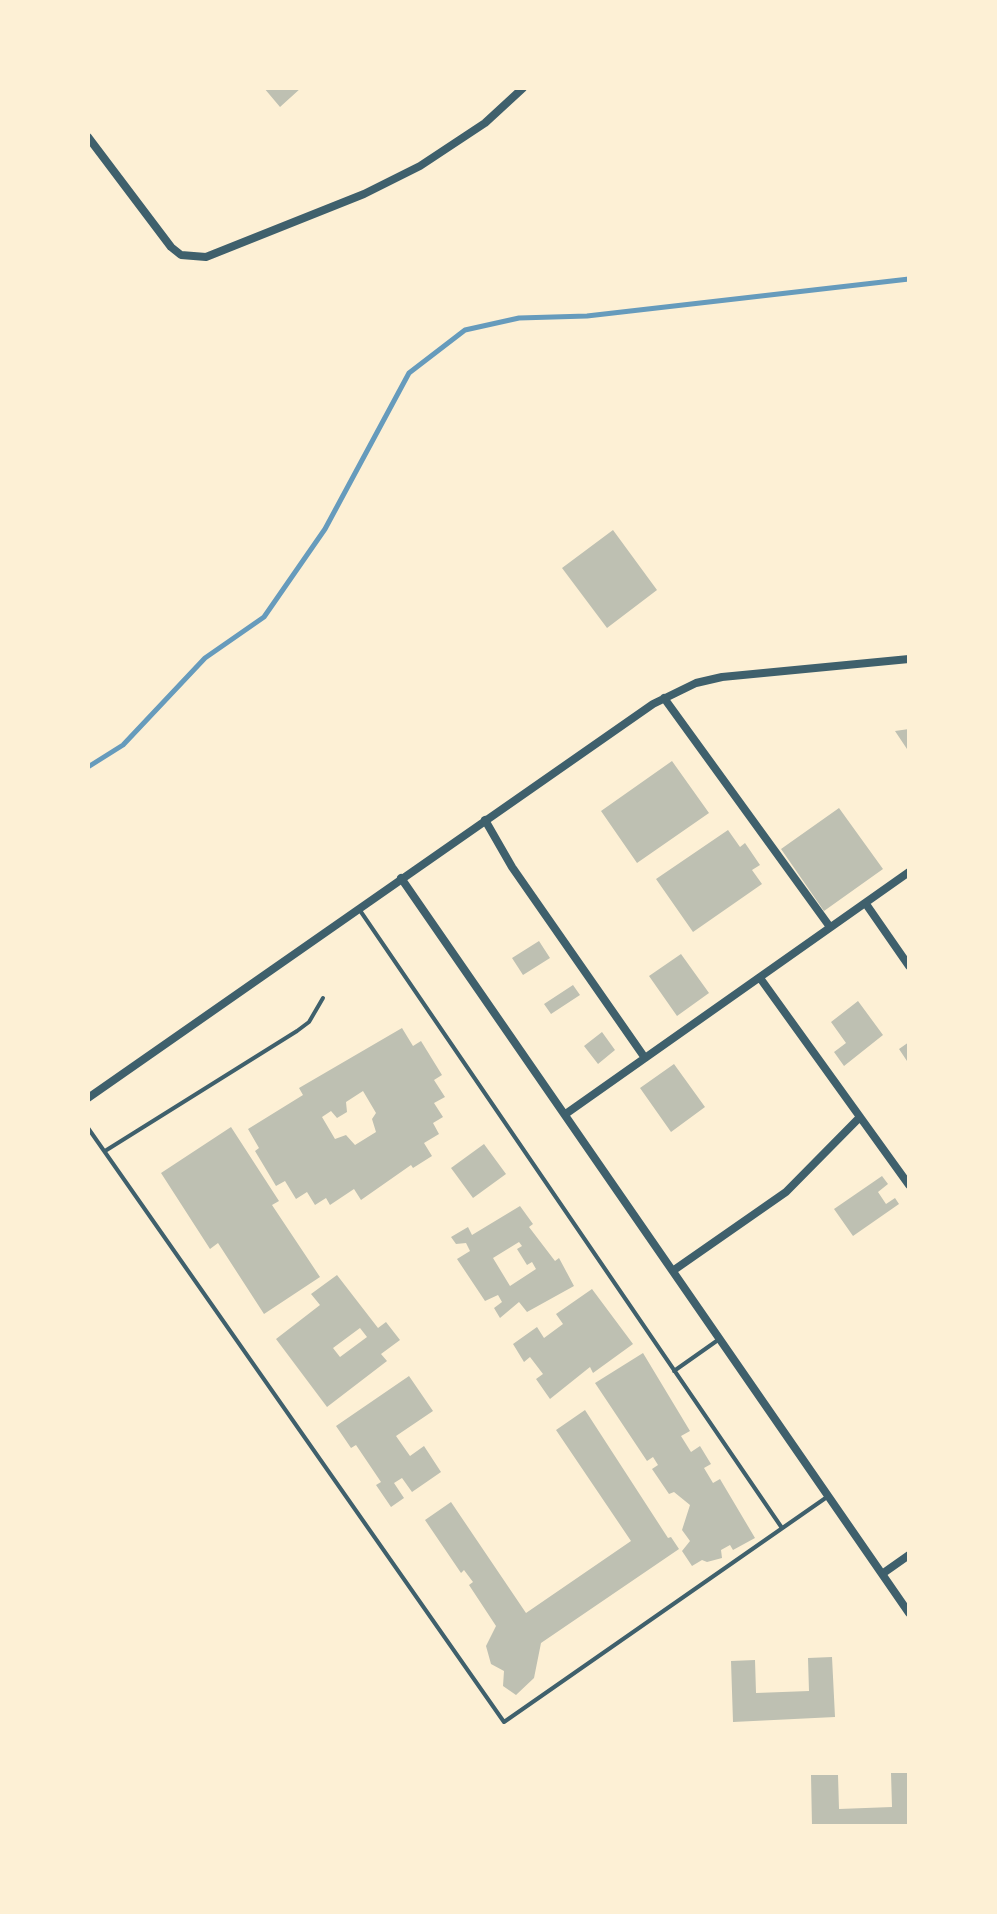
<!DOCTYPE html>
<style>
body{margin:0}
#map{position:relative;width:997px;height:1914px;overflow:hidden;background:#fdf0d5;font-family:"Golos Text",sans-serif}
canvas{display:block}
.frame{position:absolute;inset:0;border:90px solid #fdf0d5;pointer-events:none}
</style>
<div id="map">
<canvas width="997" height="1914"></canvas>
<div class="frame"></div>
</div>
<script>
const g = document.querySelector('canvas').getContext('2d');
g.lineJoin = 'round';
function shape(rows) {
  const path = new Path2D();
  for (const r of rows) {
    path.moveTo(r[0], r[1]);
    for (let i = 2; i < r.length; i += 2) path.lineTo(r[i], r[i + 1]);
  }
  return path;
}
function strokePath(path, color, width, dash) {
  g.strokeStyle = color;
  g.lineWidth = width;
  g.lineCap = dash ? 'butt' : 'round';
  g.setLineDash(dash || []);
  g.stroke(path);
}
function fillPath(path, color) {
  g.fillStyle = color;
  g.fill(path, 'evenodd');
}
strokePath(shape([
 [88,767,123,745,205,658,264,617,325,529,409,373,465,330,519,318,587,316,909,279]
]), '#669bbc', 5);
fillPath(shape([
 [264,88,301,88,280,107],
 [613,530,657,590,607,628,562,568],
 [909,729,909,752,895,731],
 [672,761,709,813,637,863,601,811],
 [839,808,883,869,824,911,781,849],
 [728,830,740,847,745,843,760,865,752,870,762,884,693,932,656,879],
 [539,941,550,958,523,975,512,958],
 [681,954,709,993,677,1016,649,976],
 [573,985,580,995,551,1014,544,1004],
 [858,1001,883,1035,844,1066,834,1052,846,1043,831,1022],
 [402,1028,413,1046,421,1041,442,1075,434,1080,445,1097,434,1103,443,1117,433,1123,439,1134,424,1143,432,1156,413,1168,411,1165,361,1200,354,1189,330,1205,326,1198,315,1205,307,1192,296,1199,285,1181,276,1186,255,1151,259,1148,248,1129,303,1095,299,1088],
 [363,1091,376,1113,372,1119,376,1132,355,1145,346,1135,335,1139,322,1117,331,1111,337,1118,347,1112,346,1102],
 [602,1032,615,1050,598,1064,584,1046],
 [909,1042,909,1064,899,1049],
 [674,1064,705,1107,671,1132,640,1088],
 [231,1127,279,1201,272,1205,320,1277,264,1314,218,1243,210,1249,161,1173],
 [484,1144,506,1174,473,1198,451,1168],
 [882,1176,888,1184,878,1192,886,1204,895,1198,899,1204,853,1236,834,1209],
 [520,1206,533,1224,529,1227,555,1261,559,1258,574,1286,527,1312,519,1302,500,1318,494,1308,502,1302,498,1295,485,1301,457,1259,470,1251,466,1243,456,1244,451,1237,468,1227,472,1235],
 [519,1242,522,1246,517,1249,527,1265,532,1262,536,1269,510,1286,493,1258],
 [337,1275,378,1328,386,1322,400,1340,381,1354,387,1361,327,1407,276,1339,320,1305,311,1294],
 [360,1328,367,1337,340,1357,333,1348],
 [592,1289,633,1344,593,1373,590,1367,550,1399,536,1379,543,1374,530,1357,524,1362,513,1344,537,1327,544,1338,563,1324,556,1314],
 [643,1353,690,1431,681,1436,691,1452,700,1446,711,1464,704,1468,713,1483,720,1479,755,1538,733,1550,730,1545,721,1550,722,1558,707,1562,702,1560,692,1566,682,1551,690,1541,682,1530,690,1505,674,1492,669,1494,652,1469,658,1465,653,1457,647,1461,595,1383],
 [409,1376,433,1411,396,1436,410,1456,424,1446,441,1472,412,1492,402,1478,394,1483,404,1498,391,1507,376,1485,381,1482,356,1445,351,1448,336,1426],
 [585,1410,668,1538,671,1537,679,1549,541,1643,534,1678,516,1695,503,1686,504,1671,491,1664,486,1646,496,1626,469,1585,473,1582,464,1570,461,1573,425,1520,451,1502,526,1613,631,1541,556,1430],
 [832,1657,835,1717,733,1722,731,1661,755,1660,756,1693,809,1691,808,1658],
 [891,1773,909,1773,909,1826,812,1826,811,1775,838,1775,839,1809,892,1807]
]), '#bec0b2');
strokePath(shape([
 [359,909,782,1528],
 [88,1128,504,1722,827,1497],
 [105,1151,297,1031,309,1022,323,998],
 [674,1371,718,1340]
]), '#3f606c', 4);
strokePath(shape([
 [88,137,171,247,181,255,206,257,364,194,420,166,485,123,523,88],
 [664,698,830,927],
 [485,820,512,867,645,1058],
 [401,878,909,1613],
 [866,904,909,966],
 [760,978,909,1185],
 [88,1098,653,704,696,683,722,677,909,659],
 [567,1113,909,872],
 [674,1270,786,1192,860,1117],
 [882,1574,909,1555]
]), '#3f606c', 8);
</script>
